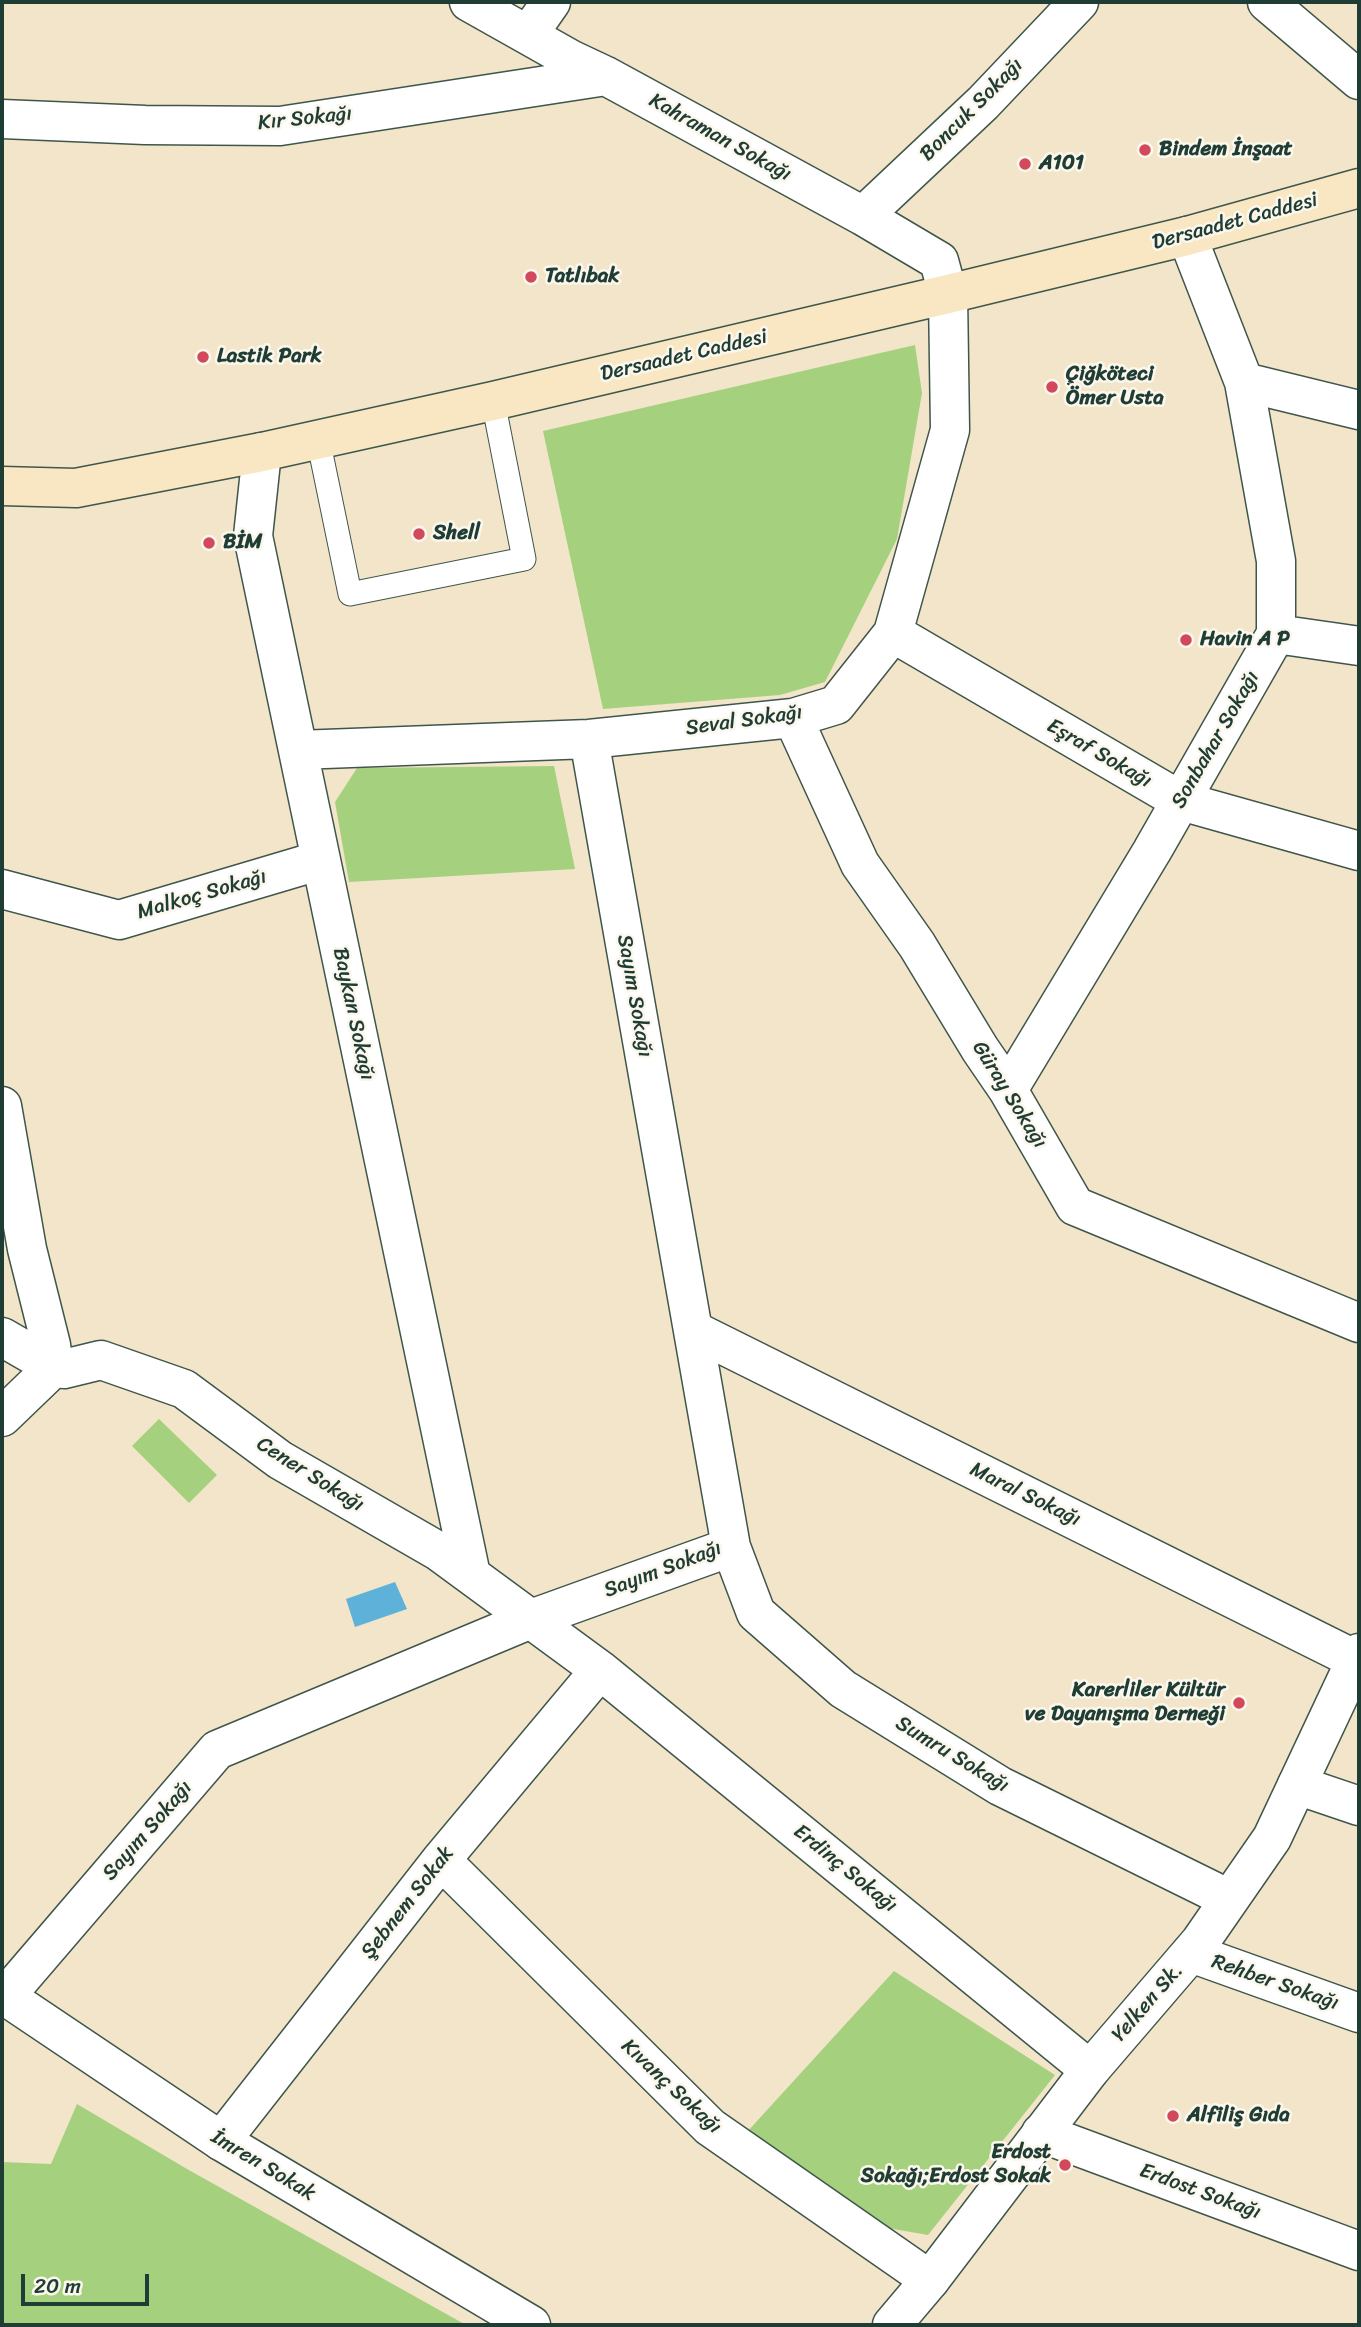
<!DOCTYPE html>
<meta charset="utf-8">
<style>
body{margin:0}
#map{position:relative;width:1361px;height:2327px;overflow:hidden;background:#f2e5ca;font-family:Sriracha,sans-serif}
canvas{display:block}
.frame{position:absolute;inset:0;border:4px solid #1f3d34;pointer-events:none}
.scale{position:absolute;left:21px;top:2274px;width:128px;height:32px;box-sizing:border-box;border:4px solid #1f3d34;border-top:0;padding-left:9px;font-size:21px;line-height:24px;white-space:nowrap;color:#1f3d34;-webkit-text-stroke:5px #fbf7ec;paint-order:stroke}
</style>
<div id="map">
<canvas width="1361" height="2327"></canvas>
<div class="frame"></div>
<div class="scale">20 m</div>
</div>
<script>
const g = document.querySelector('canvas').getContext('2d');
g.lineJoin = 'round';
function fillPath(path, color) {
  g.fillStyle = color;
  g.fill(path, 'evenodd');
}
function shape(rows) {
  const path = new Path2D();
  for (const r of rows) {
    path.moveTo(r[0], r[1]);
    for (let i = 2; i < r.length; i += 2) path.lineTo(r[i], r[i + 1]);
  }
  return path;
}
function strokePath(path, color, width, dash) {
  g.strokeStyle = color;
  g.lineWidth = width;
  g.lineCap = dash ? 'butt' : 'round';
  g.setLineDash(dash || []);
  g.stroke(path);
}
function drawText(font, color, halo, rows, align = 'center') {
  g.font = font + ' Sriracha,sans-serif';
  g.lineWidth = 5;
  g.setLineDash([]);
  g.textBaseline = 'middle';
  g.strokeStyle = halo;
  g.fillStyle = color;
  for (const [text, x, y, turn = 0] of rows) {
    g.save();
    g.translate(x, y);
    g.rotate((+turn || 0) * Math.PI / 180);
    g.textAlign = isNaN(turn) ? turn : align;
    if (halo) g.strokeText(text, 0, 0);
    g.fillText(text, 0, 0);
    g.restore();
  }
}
fillPath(shape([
 [915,345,922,393,897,539,825,682,780,695,603,709,543,431],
 [554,766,575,869,349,882,335,802,357,768],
 [159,1419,217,1475,189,1503,132,1446],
 [894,1971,1055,2075,928,2235,876,2226,747,2132],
 [77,2104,187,2169,466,2325,2,2325,2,2162,51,2164]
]), '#a5d17e');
fillPath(shape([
 [395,1582,407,1609,355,1627,346,1599]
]), '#5eb1d9');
const service = shape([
 [318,439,350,594,524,559,493,401]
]);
const minor = shape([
 [1267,2,1359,80],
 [528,35,551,2],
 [2,119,145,125,280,126,606,76],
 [863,216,983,103,1079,2],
 [1244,382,1359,410],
 [262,452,253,536,471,1575],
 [893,633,1181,801,1359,851],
 [1276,634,1359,646],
 [793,718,860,864,917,945,980,1049,1008,1090,1075,1206,1359,1323],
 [298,750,589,739,793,718,836,705,893,633,950,430,948,294,939,261,863,216,606,76,572,60,469,2],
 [2,889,119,920,321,860],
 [1008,1090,1152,851,1276,634,1276,561,1244,382,1187,236],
 [2,1106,27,1249,51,1345,54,1367],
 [693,1330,1356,1660],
 [2,1337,54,1367,64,1369,101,1360,184,1389,280,1460,438,1551,600,1670,1090,2070],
 [2,1417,54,1367],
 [731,1547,756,1613,843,1689,1000,1786,1229,1899],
 [1297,1785,1359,1806],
 [441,1860,710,2127,930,2280],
 [1191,1953,1359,2013],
 [5,1997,217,1750,531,1619,731,1547,589,739],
 [1041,2133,1359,2251],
 [221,2141,441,1860,600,1670]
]);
const tertiary = shape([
 [2,1994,221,2141,531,2325],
 [892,2325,930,2280,1090,2070,1200,1942,1272,1838,1359,1653]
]);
const secondary = shape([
 [2,486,76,488,262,452,493,401,948,294,1187,236,1359,188]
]);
strokePath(service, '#3f564a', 25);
strokePath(minor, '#3f564a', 41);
strokePath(tertiary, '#3f564a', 41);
strokePath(secondary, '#3f564a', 41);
strokePath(service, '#fff', 23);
strokePath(minor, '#fff', 38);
strokePath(tertiary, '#fff', 38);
strokePath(secondary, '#f9e7c3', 38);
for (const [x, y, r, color] of [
 [1145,150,7,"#d1495b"],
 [1025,164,7,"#d1495b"],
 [531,277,7,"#d1495b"],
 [203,357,7,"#d1495b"],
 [1052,387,7,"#d1495b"],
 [419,534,7,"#d1495b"],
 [209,543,7,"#d1495b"],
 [1186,640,7,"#d1495b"],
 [1239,1703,7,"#d1495b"],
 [1173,2116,7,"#d1495b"],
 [1065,2165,7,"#d1495b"]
]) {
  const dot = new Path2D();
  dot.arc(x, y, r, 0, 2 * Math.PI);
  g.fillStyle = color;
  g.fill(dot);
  strokePath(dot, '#fbf7ec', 2.5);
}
drawText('21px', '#1f3d34', '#fbf7ec', [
 ["Boncuk Sokağı",972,110,-45],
 ["Kır Sokağı",305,119,-6],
 ["Kahraman Sokağı",720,138,29],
 ["Dersaadet Caddesi",1235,222,-15],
 ["Dersaadet Caddesi",684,356,-13],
 ["Seval Sokağı",744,721,-8],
 ["Sonbahar Sokağı",1216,740,-60],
 ["Eşraf Sokağı",1099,754,30],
 ["Malkoç Sokağı",202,895,-16],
 ["Sayım Sokağı",634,996,80],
 ["Baykan Sokağı",353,1014,78],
 ["Güray Sokağı",1009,1095,58],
 ["Cener Sokağı",310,1475,32],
 ["Maral Sokağı",1025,1495,26],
 ["Sayım Sokağı",663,1570,-21],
 ["Sumru Sokağı",952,1755,31],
 ["Sayım Sokağı",148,1831,-49],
 ["Erdinç Sokağı",845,1869,39],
 ["Şebnem Sokak",408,1903,-52],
 ["Rehber Sokağı",1275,1983,19],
 ["Yelken Sk.",1148,2003,-49],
 ["Kıvanç Sokağı",671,2087,43],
 ["İmren Sokak",263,2166,31],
 ["Erdost Sokağı",1200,2192,20]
]);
drawText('bold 21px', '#1f3d34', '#fbf7ec', [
 ["Bindem İnşaat",1159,150],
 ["A101",1039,164],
 ["Tatlıbak",545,277],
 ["Lastik Park",217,357],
 ["Çiğköteci",1066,375],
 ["Ömer Usta",1066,399],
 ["Shell",433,534],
 ["BİM",223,543],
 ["Havin A P",1200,640],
 ["Karerliler Kültür",1225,1691,"right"],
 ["ve Dayanışma Derneği",1225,1715,"right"],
 ["Alfiliş Gıda",1187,2116],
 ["Erdost",1051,2153,"right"],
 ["Sokağı;Erdost Sokak",1051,2177,"right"]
], 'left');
</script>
